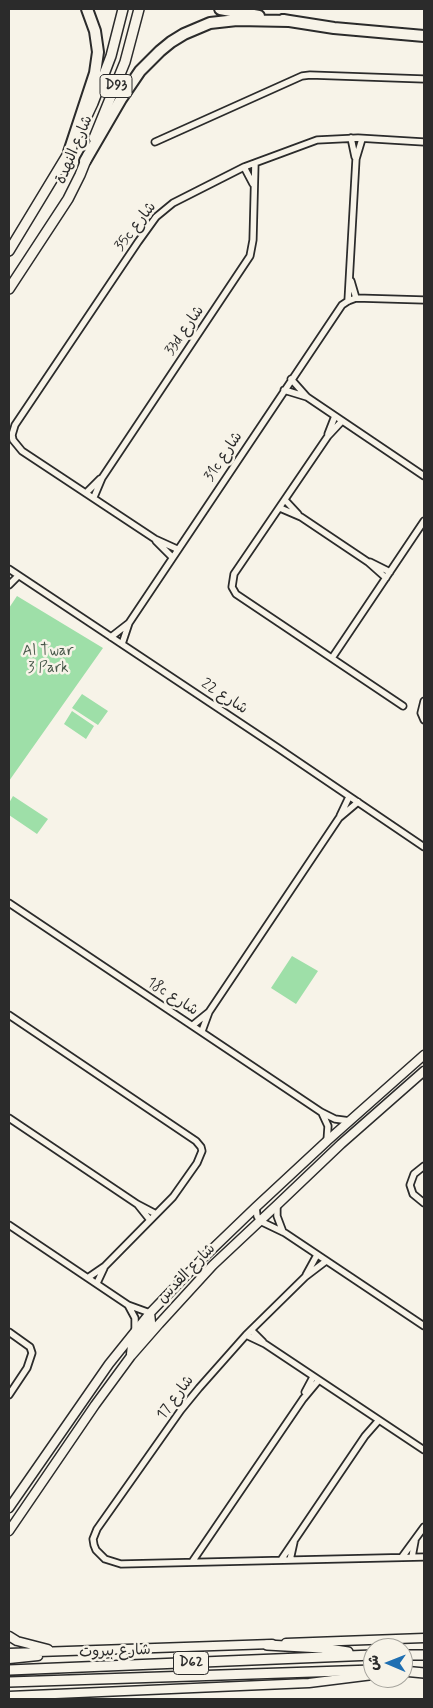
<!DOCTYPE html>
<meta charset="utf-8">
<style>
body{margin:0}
#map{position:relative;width:433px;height:1708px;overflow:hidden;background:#f7f3e8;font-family:Mynerve,"Playpen Sans Arabic",sans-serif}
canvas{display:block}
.frame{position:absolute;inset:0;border:10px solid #2b2b2b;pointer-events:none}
.north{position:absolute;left:363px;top:1638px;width:50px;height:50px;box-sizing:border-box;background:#f7f3e8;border:1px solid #a5a39c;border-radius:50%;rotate:271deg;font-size:14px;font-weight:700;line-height:20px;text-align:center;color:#2b2b2b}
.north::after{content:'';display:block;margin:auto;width:18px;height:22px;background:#1f6fb2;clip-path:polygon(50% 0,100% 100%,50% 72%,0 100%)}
</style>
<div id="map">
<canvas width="433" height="1708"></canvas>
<div class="frame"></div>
<div class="north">ش</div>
</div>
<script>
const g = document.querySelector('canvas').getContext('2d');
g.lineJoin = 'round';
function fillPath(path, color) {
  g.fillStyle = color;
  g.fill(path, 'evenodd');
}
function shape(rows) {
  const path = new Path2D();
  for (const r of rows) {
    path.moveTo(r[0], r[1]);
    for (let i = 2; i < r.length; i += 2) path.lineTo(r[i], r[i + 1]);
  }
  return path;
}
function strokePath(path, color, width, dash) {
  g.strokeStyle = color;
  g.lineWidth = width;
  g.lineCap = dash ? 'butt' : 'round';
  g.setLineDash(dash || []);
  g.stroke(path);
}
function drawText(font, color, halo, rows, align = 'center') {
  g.font = font + ' Mynerve,"Playpen Sans Arabic",sans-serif';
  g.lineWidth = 5;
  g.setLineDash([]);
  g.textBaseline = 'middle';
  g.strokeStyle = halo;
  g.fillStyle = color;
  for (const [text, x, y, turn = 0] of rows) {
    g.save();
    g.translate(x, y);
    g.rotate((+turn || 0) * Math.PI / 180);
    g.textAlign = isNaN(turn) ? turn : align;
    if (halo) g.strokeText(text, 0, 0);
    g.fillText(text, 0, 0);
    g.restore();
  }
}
fillPath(shape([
 [17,596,103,648,9,781,9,608],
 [82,694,108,711,98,725,72,708],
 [72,711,94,726,86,739,64,724],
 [13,796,48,819,37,834,9,815,9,803],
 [292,956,318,971,296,1004,271,988]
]), '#9edfa8');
const street = shape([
 [351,138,355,157],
 [155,142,302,76,310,75,424,79],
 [244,167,253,184],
 [351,281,356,298],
 [348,301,356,159,362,139],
 [291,379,307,397,424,476],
 [284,390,307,397],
 [342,421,328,436,234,574,232,587,236,594,403,706],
 [328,434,335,416],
 [86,493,100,479],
 [94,497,102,478,250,256,253,240,255,163],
 [285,500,298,514],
 [280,508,301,517,368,562,386,578],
 [156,541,172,557],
 [177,549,155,539,22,451,13,440,12,435,15,425,138,242,156,217,173,203,244,167,317,140,358,138,424,142],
 [370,562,390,572],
 [9,569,278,748,424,847],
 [9,585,18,576],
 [111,637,129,623],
 [122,644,129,623,342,305,348,301,356,298,424,300],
 [332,658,424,521],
 [424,701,421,713,424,720],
 [340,816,349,797],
 [9,903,321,1112,335,1119,350,1121],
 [9,1015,196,1141,201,1147,202,1151,197,1163,173,1197,105,1266,89,1277],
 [193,1025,209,1012],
 [202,1031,209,1012,339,818,358,802],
 [322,1113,328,1126,327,1141],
 [9,1118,137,1204,156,1214],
 [424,1166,414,1174,410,1185,413,1194,424,1203],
 [138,1205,150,1220],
 [277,1205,277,1216,283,1232],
 [256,1207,257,1216,260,1221,285,1233,424,1326],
 [9,1225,128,1305,150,1313],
 [326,1261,305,1277,246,1335,199,1388,181,1410,97,1529,93,1539,94,1545,96,1550,105,1559,121,1564,424,1557],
 [306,1275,317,1255],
 [97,1283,104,1268],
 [128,1305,135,1318,135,1331],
 [251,1330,263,1342],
 [9,1332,30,1347,32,1353,27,1368,9,1395],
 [246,1335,265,1344,424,1450],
 [305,1392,313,1377],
 [402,1557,424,1527],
 [412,1557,415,1541],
 [281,1560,365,1436,379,1420],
 [290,1560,294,1542],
 [192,1562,303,1399,318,1381]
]);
const secondary = shape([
 [131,1354,132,1346,151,1322,150,1313],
 [9,1508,109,1364,150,1313,204,1257,256,1207,327,1141,424,1055],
 [9,1531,95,1405,131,1356,159,1324,213,1265,277,1205,341,1144,424,1071],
 [9,1636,17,1641,48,1649],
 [286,1643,424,1638],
 [9,1653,272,1644],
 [9,1659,38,1656],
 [9,1696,309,1683,373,1675]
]);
const primary = shape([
 [79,133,93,103,111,56,123,9],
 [94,138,125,62,139,9],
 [9,251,72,147],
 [9,289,68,199,80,175,88,155],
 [267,1645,322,1648,348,1652],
 [403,1655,424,1655],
 [9,1670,373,1655],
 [403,1671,424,1673],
 [9,1682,373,1670]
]);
const highway = shape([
 [220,9,259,16],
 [283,20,334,28,424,36],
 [69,152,95,73,98,52,95,31,87,9],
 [85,161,121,99,140,71,160,51,171,42,184,34,210,23,237,20,289,21]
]);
strokePath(street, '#2b2b2b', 9);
strokePath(secondary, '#2b2b2b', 11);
strokePath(primary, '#2b2b2b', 12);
strokePath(highway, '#2b2b2b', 14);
strokePath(street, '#f7f3e8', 5.5);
strokePath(secondary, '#f7f3e8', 8);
strokePath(primary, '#f7f3e8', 9);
strokePath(highway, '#f7f3e8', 10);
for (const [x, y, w] of [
 [116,86,32],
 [191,1663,35]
]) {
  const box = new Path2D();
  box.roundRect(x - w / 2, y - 11.5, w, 23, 4);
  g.fillStyle = '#f7f3e8';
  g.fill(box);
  strokePath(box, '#2b2b2b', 1);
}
drawText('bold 14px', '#2b2b2b', null, [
 ["D93",116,86],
 ["D62",191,1663]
]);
drawText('15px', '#2b2b2b', '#f7f3e8', [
 ["شارع النهدة",75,150,-67],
 ["35c شارع",136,227,-52],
 ["33d شارع",185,331,-55],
 ["31c شارع",224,457,-56],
 ["شارع 22",224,697,33],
 ["18c شارع",172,997,33],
 ["شارع القدس",187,1274,-46],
 ["شارع 17",176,1398,-53],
 ["شارع بيروت",115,1652,-2]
]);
drawText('15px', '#48584a', '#f7f3e8', [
 ["Al Twar",48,652],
 ["3 Park",48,669]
]);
</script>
